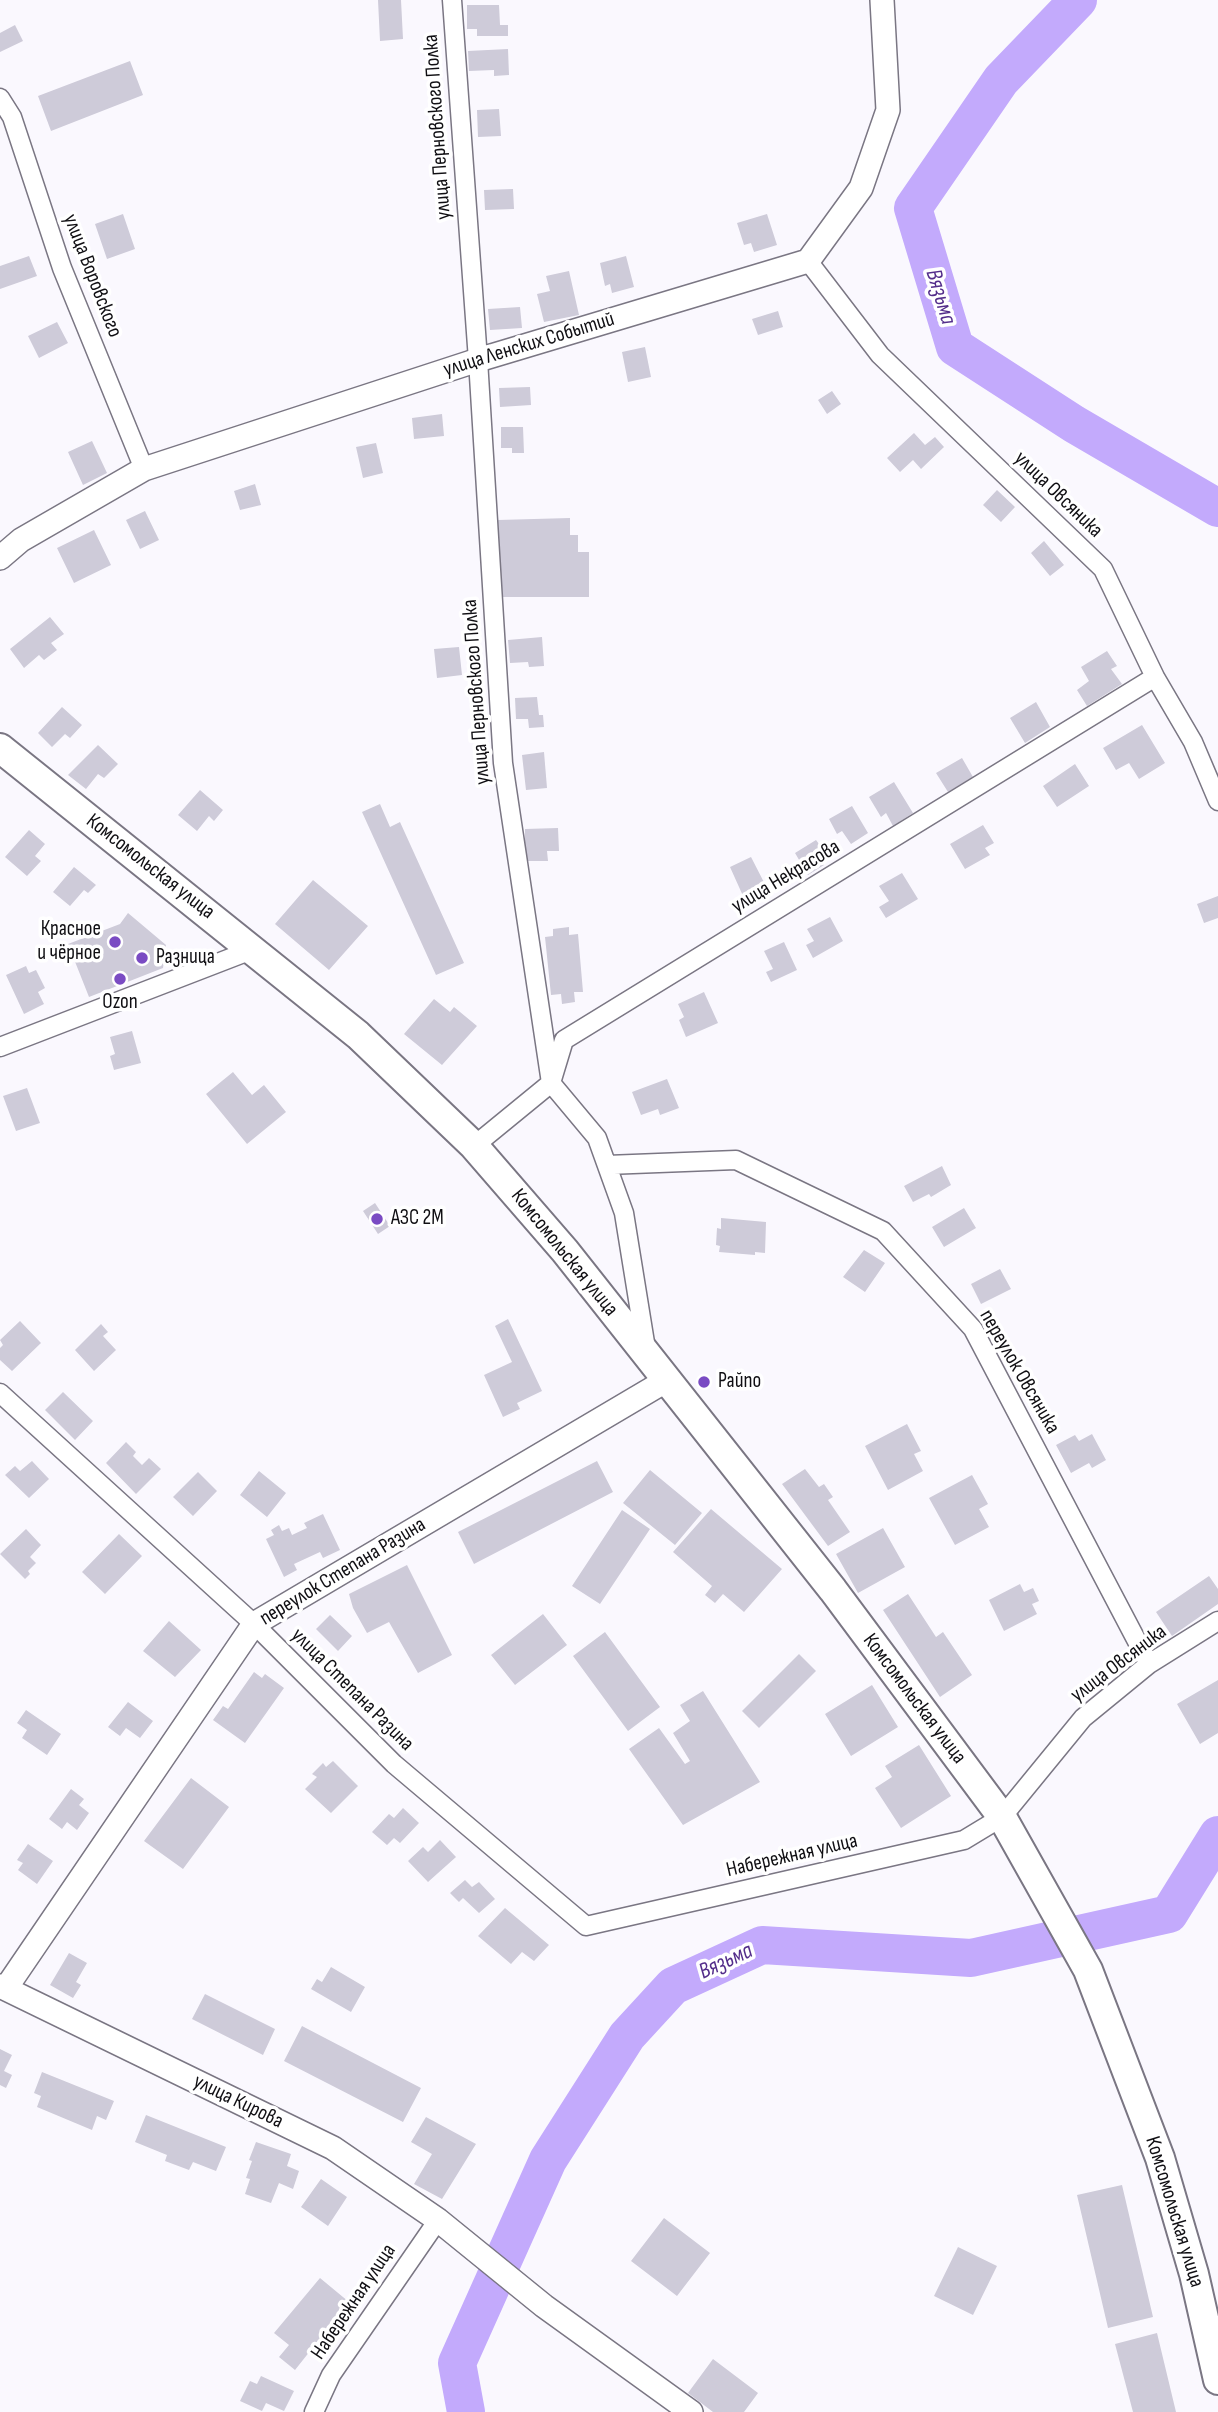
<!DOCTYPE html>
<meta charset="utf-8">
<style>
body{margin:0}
canvas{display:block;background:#faf8fe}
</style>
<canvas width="1218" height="2412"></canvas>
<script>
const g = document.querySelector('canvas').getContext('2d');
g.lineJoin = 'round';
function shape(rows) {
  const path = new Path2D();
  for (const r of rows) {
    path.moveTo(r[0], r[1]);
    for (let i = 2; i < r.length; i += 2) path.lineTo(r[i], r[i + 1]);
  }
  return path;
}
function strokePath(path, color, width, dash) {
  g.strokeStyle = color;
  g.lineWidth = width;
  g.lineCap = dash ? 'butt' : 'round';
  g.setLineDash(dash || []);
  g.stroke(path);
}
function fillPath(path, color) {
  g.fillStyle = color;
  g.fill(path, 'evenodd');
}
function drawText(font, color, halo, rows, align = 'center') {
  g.font = font + ' "Sofia Sans Condensed",sans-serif';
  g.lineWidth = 7;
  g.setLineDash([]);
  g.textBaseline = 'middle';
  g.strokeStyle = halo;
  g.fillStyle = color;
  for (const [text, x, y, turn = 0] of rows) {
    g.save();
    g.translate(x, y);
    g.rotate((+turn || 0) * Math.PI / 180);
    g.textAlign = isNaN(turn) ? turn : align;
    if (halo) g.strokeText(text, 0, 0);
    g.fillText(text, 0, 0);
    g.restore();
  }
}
strokePath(shape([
 [1078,0,1001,80,913,208,955,347,1074,424,1218,508],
 [466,2412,457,2363,548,2160,627,2036,673,1986,762,1945,971,1958,1169,1914,1218,1835]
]), '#c3aafc', 38);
fillPath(shape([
 [378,0,401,0,403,39,380,41],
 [467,5,499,5,500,25,508,25,508,36,477,36,477,29,467,29],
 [15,25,23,41,0,52,0,33],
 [508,49,509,75,494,76,494,70,469,71,468,51],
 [130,61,143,95,51,131,38,96],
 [499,109,501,136,478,137,477,110],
 [513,189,514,209,485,210,484,190],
 [123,214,135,249,107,259,95,224],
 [767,214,777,245,754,252,751,243,744,245,737,223],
 [29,256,37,276,0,289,0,266],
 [626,256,634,287,612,293,610,284,605,286,600,263],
 [569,271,579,315,544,322,537,294,550,291,546,276],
 [520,307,522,328,490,330,488,309],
 [778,311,783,327,758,335,752,319],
 [57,322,68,343,39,358,28,336],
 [645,347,651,377,628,382,622,352],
 [530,387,531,405,500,407,499,388],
 [832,391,841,404,827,414,818,400],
 [442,414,444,436,414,439,412,418],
 [501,427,523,427,524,453,512,453,512,448,501,448],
 [914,433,925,445,935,437,944,447,921,469,913,460,900,472,887,458],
 [92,441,107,473,83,485,68,452],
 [376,443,383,473,363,478,356,447],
 [255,484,261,505,240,510,234,491],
 [997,490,1015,507,1001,522,983,505],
 [145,511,159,540,140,549,126,520],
 [570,518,570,535,578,535,578,552,589,552,589,597,497,597,498,520],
 [94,530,111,565,74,583,57,548],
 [1044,541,1064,565,1050,576,1031,553],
 [50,617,64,634,51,643,57,650,44,660,39,655,24,668,10,649],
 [542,637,544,666,529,667,528,662,510,663,508,640],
 [459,647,462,675,437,678,434,649],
 [1107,651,1117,666,1111,669,1122,684,1087,706,1077,690,1089,681,1081,667],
 [537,697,539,715,543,715,544,727,529,728,528,719,516,719,515,698],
 [1036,702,1050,727,1025,743,1010,718],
 [62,707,82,725,70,738,65,734,52,747,38,733],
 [1142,725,1165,763,1139,779,1129,763,1116,770,1103,748],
 [98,745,118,764,104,778,98,774,86,789,68,775],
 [544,752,547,788,526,790,522,755],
 [962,758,973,777,948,792,936,773],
 [1075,764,1089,786,1057,807,1043,786],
 [894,782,913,813,893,826,886,813,881,817,869,797],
 [200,790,223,810,214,821,209,816,197,831,178,815],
 [380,804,390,827,400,822,464,963,436,975,362,812],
 [852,806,868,833,851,844,842,831,837,834,829,819],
 [983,825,994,843,985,848,990,855,965,869,950,844],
 [558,828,559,851,547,851,548,861,525,861,525,829],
 [29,830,45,844,35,856,41,861,27,876,5,857],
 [816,840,822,848,816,852,824,865,808,875,795,853],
 [751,857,770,894,748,907,730,867],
 [74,867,96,885,88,893,84,890,70,906,53,892],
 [902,873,918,899,886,918,879,907,889,901,879,886],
 [313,880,368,926,329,970,275,924],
 [1218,896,1218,918,1204,923,1197,904],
 [128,913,166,945,163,968,89,997,68,944,120,924],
 [830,917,843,941,813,958,806,945,814,941,807,929],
 [569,927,569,935,578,934,583,992,574,992,575,1002,562,1004,561,994,551,995,545,937,553,936,553,929],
 [784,942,797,970,771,982,766,972,773,969,764,951],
 [26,966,29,973,36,970,45,988,38,992,44,1004,24,1014,6,975],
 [704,992,718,1023,686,1037,679,1020,684,1017,678,1004],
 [434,999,450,1012,454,1007,477,1026,442,1065,404,1034],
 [132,1031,141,1063,114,1070,110,1056,115,1054,110,1037],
 [233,1072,252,1095,264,1085,286,1112,247,1144,206,1094],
 [667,1079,679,1108,660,1115,658,1109,641,1115,632,1092],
 [27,1088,40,1123,16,1131,3,1096],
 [942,1166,951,1185,931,1197,929,1194,913,1202,904,1186],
 [375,1203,390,1226,378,1234,363,1211],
 [964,1208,976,1228,944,1247,932,1227],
 [721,1218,766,1222,765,1253,755,1252,755,1255,719,1252,720,1246,716,1245,717,1228,721,1229],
 [864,1250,885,1263,865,1292,843,1277],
 [1000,1269,1011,1289,981,1304,971,1284],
 [508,1319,542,1391,517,1403,520,1409,503,1417,484,1375,512,1362,495,1326],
 [20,1321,41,1343,12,1371,0,1360,0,1348,3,1345,0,1340],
 [101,1324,108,1332,103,1336,116,1350,94,1371,75,1350],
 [63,1392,93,1421,75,1440,45,1410],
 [907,1424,921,1451,914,1454,923,1471,888,1490,865,1446],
 [1092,1434,1106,1460,1092,1468,1089,1463,1071,1473,1056,1445,1075,1435,1079,1441],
 [126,1442,136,1452,133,1456,142,1465,149,1458,161,1469,136,1494,106,1463],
 [32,1461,49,1479,29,1498,5,1475,15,1466,20,1471],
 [597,1461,613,1492,474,1564,458,1532],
 [805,1469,819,1487,824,1484,833,1497,828,1500,850,1532,828,1546,782,1484],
 [650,1470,702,1513,675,1545,623,1503],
 [259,1471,286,1493,267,1517,240,1495],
 [198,1472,217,1491,193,1516,173,1497],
 [972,1475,988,1504,979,1509,989,1527,955,1545,929,1498],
 [711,1509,782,1569,744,1612,723,1594,715,1603,705,1595,712,1586,673,1552],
 [622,1510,650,1529,600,1604,572,1586],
 [323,1514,340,1550,323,1558,320,1552,294,1564,297,1570,284,1577,266,1539,274,1535,271,1530,279,1525,282,1531,289,1528,292,1535,307,1528,304,1523],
 [883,1528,905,1567,858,1593,836,1554],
 [26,1529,41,1545,30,1557,36,1563,28,1571,30,1574,25,1579,0,1554],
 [119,1534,142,1556,105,1594,82,1572],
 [407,1565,452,1655,418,1673,389,1622,367,1633,353,1608,349,1594],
 [1209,1576,1218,1589,1218,1604,1172,1636,1156,1612],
 [1020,1584,1024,1592,1033,1588,1039,1601,1032,1604,1037,1614,1004,1631,989,1600],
 [908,1594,936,1637,943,1632,972,1675,940,1697,883,1610],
 [543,1614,567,1645,515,1685,491,1655],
 [330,1615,352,1636,338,1651,316,1629],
 [169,1621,201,1650,175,1677,143,1651],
 [605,1632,660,1707,628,1731,573,1656],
 [799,1654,816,1671,759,1728,742,1711],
 [254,1672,262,1678,265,1674,284,1688,245,1743,213,1720,223,1706,228,1709],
 [1218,1680,1218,1733,1200,1744,1177,1704],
 [872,1685,898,1727,851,1756,825,1714],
 [703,1691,760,1782,683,1825,629,1749,659,1728,685,1764,690,1761,673,1733,690,1721,680,1705],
 [128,1702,153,1721,140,1738,126,1728,120,1736,108,1727],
 [26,1710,61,1734,47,1755,22,1738,27,1730,17,1723],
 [919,1745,951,1796,901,1828,875,1788,892,1777,885,1766],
 [333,1761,358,1786,331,1813,305,1789,317,1777,312,1774,323,1763,326,1767],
 [191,1778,229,1807,183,1869,144,1841],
 [71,1789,84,1799,79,1805,89,1813,77,1830,67,1822,62,1829,49,1819],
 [403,1808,419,1823,400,1843,394,1838,387,1845,372,1832,389,1814,394,1818],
 [440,1840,456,1857,428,1882,408,1861,423,1847,428,1852],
 [28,1844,53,1861,37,1884,18,1870,23,1863,17,1860],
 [465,1880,472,1887,479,1882,495,1899,479,1913,463,1898,459,1902,450,1893],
 [505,1908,549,1945,534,1961,522,1952,511,1964,478,1936],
 [69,1953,87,1963,76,1982,81,1985,73,1998,50,1985],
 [331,1967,365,1987,351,2012,311,1989,317,1979,322,1982],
 [205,1994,275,2029,263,2055,192,2019],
 [302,2026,421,2088,403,2122,284,2061],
 [0,2049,12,2055,4,2071,12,2075,6,2088,0,2085],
 [42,2072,114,2101,106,2120,97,2116,92,2130,37,2107,41,2096,34,2093],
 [146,2115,226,2147,216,2171,193,2162,189,2170,165,2161,167,2155,135,2142],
 [426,2117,476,2144,442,2199,414,2184,432,2154,411,2142],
 [256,2142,291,2154,287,2166,299,2171,293,2189,279,2183,271,2203,245,2194,250,2179,246,2178,252,2161,249,2160],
 [321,2179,347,2197,328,2226,301,2207],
 [1122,2185,1153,2317,1108,2328,1077,2195],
 [664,2218,710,2253,677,2296,631,2261],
 [958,2247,997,2266,973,2315,934,2296],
 [320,2278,349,2302,295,2370,279,2357,289,2345,274,2333],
 [1157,2333,1176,2412,1133,2412,1115,2344],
 [713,2359,758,2393,744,2412,713,2412,688,2393],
 [261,2376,294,2391,284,2411,266,2403,262,2411,240,2401,250,2381,257,2384]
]), '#cecbd9');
const minor = shape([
 [452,0,478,360,503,763,551,1083,597,1138,624,1213,646,1349],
 [0,98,12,117,62,268,144,469],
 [808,261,880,355,1103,569,1155,677,1193,742,1218,801],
 [0,1047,254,949],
 [474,1146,551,1083,564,1040,1155,677],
 [607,1165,736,1160,883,1231,973,1329,1149,1664],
 [0,1393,254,1624,394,1764,586,1926,964,1840,1002,1817,1083,1718,1149,1664,1218,1621],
 [314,2412,331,2375,438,2220]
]);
const tertiary = shape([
 [0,558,21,540,144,469,478,360,808,261,861,188,888,110,882,0],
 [0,1986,333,2148,438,2220,544,2306,691,2412],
 [6,1988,254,1624,667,1380]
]);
const primary = shape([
 [0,748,358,1035,474,1146,565,1251,833,1590,1002,1817,1088,1970,1160,2158,1194,2274,1218,2380]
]);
strokePath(minor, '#7a7683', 21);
strokePath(tertiary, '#7a7683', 26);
strokePath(primary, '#7a7683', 32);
strokePath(minor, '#fff', 18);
strokePath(tertiary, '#fff', 23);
strokePath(primary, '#fff', 28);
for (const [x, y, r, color] of [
 [115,942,7,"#7a4bc3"],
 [142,958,7,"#7a4bc3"],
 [120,979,7,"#7a4bc3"],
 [377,1219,7,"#7a4bc3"],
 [704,1382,7,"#7a4bc3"]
]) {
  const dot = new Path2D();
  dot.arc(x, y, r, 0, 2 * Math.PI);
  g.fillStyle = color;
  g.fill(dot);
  strokePath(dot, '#fff', 2.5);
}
drawText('21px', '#100f13', '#fff', [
 ["улица Перновского Полка",438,127,-94],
 ["улица Воровского",92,276,69],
 ["улица Ленских Событий",529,345,-17],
 ["улица Овсяника",1058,495,44],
 ["улица Перновского Полка",477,692,-94],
 ["Комсомольская улица",150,867,38],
 ["улица Некрасова",786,877,-31],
 ["Комсомольская улица",564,1253,51],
 ["переулок Овсяника",1019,1372,60],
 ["переулок Степана Разина",343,1572,-31],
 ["улица Овсяника",1119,1664,-37],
 ["улица Степана Разина",352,1690,45],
 ["Комсомольская улица",914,1699,53],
 ["Набережная улица",792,1856,-13],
 ["улица Кирова",238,2102,26],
 ["Комсомольская улица",1174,2212,73],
 ["Набережная улица",354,2302,-56]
]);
drawText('21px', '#100f13', '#fff', [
 ["Красное",101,930,"right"],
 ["и чёрное",101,954,"right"],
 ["Разница",156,958],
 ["Ozon",120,1003,"center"],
 ["АЗС 2М",391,1219],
 ["Райпо",718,1382]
], 'left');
drawText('italic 23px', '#532d8a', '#fff', [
 ["Вязьма",940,297,73],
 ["Вязьма",726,1962,-25]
]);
</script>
